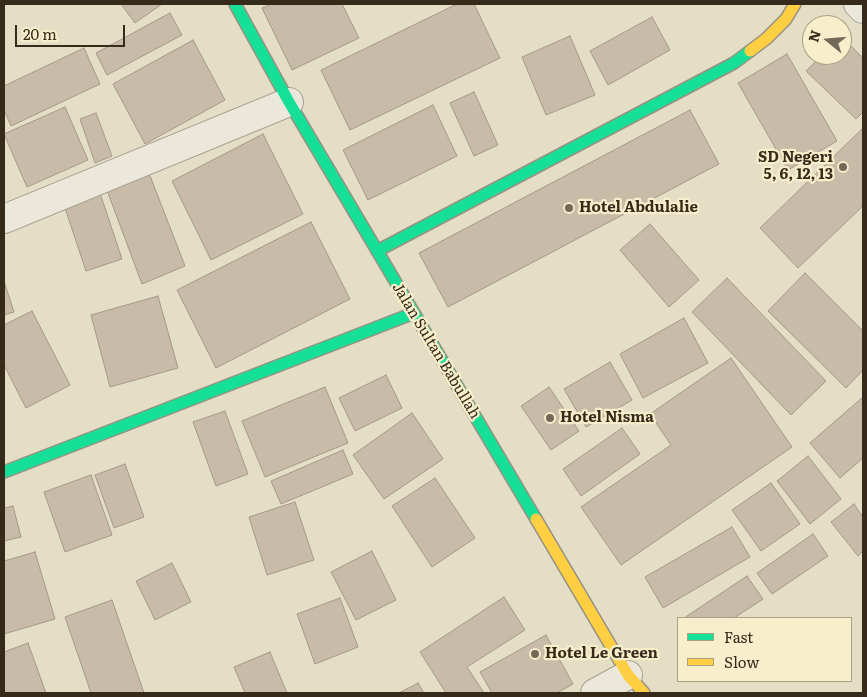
<!DOCTYPE html>
<style>
body{margin:0}
#map{position:relative;width:867px;height:697px;overflow:hidden;background:#e4dec7;font-family:Literata,serif}
canvas{display:block}
.frame{position:absolute;inset:0;border:5px solid #362a1a;pointer-events:none}
.legend{position:absolute;left:677px;top:617px;width:175px;height:65px;box-sizing:border-box;background:#f7eecb;border:1px solid #aaa084;margin:0;padding:6px 9px;list-style:none;font-size:15px;color:#362a1a}
.legend li{display:flex;align-items:center;gap:10px;height:25px}
.legend b{width:25px;border:1px solid #aaa084}
.north{position:absolute;left:802px;top:15px;width:50px;height:50px;box-sizing:border-box;background:#f7eecb;border:1px solid #aaa084;border-radius:50%;rotate:287deg;font-size:14px;font-weight:700;line-height:20px;text-align:center;color:#362a1a}
.north::after{content:'';display:block;margin:auto;width:18px;height:22px;background:#736957;clip-path:polygon(50% 0,100% 100%,50% 72%,0 100%)}
.scale{position:absolute;left:15px;top:25px;width:110px;height:22px;box-sizing:border-box;border:2px solid #362a1a;border-top:0;padding-left:6px;font-size:15px;line-height:18px;white-space:nowrap;color:#362a1a;-webkit-text-stroke:4px #f7eecb;paint-order:stroke}
</style>
<div id="map">
<canvas width="867" height="697"></canvas>
<div class="frame"></div>
<ul class="legend">
<li><b style="height:6px;background:#16e098"></b>Fast</li>
<li><b style="height:6px;background:#ffcf43"></b>Slow</li>
</ul>
<div class="north">N</div>
<div class="scale">20 m</div>
</div>
<script>
const g = document.querySelector('canvas').getContext('2d');
g.lineJoin = 'round';
function fillPath(path, color) {
  g.fillStyle = color;
  g.fill(path, 'evenodd');
}
function shape(rows) {
  const path = new Path2D();
  for (const r of rows) {
    path.moveTo(r[0], r[1]);
    for (let i = 2; i < r.length; i += 2) path.lineTo(r[i], r[i + 1]);
  }
  return path;
}
function strokePath(path, color, width, dash) {
  g.strokeStyle = color;
  g.lineWidth = width;
  g.lineCap = dash ? 'butt' : 'round';
  g.setLineDash(dash || []);
  g.stroke(path);
}
function drawText(font, color, halo, rows, align = 'center') {
  g.font = font + ' Literata,serif';
  g.lineWidth = 4.5;
  g.setLineDash([]);
  g.textBaseline = 'middle';
  g.strokeStyle = halo;
  g.fillStyle = color;
  for (const [text, x, y, turn = 0] of rows) {
    g.save();
    g.translate(x, y);
    g.rotate((+turn || 0) * Math.PI / 180);
    g.textAlign = isNaN(turn) ? turn : align;
    if (halo) g.strokeText(text, 0, 0);
    g.fillText(text, 0, 0);
    g.restore();
  }
}
const building = shape([
 [121,4,162,4,135,23,121,4],
 [272,4,342,4,359,38,292,70,262,8,272,4],
 [457,4,474,4,500,58,350,130,321,70,457,4],
 [170,13,182,35,107,75,96,53,170,13],
 [652,17,670,50,608,85,590,51,652,17],
 [570,36,595,95,546,115,522,57,570,36],
 [842,37,863,58,863,112,856,119,806,71,822,55,842,55,842,37],
 [193,40,225,100,145,144,113,84,193,40],
 [84,48,100,84,11,126,4,110,4,86,84,48],
 [787,54,837,141,788,170,738,83,787,54],
 [474,92,498,145,474,156,450,103,474,92],
 [433,105,457,156,368,200,343,150,433,105],
 [65,107,88,160,27,187,4,134,65,107],
 [690,110,719,164,448,307,419,253,690,110],
 [96,113,112,156,95,163,80,119,96,113],
 [863,128,863,206,798,268,760,228,863,128],
 [263,134,303,214,211,260,172,181,263,134],
 [147,168,185,266,142,284,105,185,147,168],
 [98,187,122,259,86,271,62,199,98,187],
 [311,222,350,299,216,368,177,290,311,222],
 [650,224,699,280,669,307,620,250,650,224],
 [805,273,863,331,863,370,846,388,768,311,805,273],
 [727,278,826,381,791,415,692,312,727,278],
 [4,281,14,312,4,315,4,281],
 [158,296,178,368,110,387,91,315,158,296],
 [32,311,70,385,26,408,4,365,4,325,32,311],
 [684,318,708,363,643,398,620,354,684,318],
 [731,358,792,447,621,565,581,507,671,445,650,414,731,358],
 [610,362,632,400,586,427,564,389,610,362],
 [386,375,402,408,355,431,339,398,386,375],
 [325,387,348,443,265,477,242,421,325,387],
 [549,387,579,431,551,450,521,406,549,387],
 [863,397,863,458,840,478,810,443,863,397],
 [225,411,248,474,216,486,193,422,225,411],
 [412,413,443,459,384,499,353,455,412,413],
 [622,428,640,454,581,496,563,469,622,428],
 [343,450,353,474,281,504,271,481,343,450],
 [808,456,841,499,810,524,777,481,808,456],
 [125,464,144,517,114,528,95,475,125,464],
 [91,475,112,535,65,552,44,492,91,475],
 [435,478,475,538,432,567,392,506,435,478],
 [771,483,800,524,761,551,732,510,771,483],
 [295,502,314,560,267,575,249,517,295,502],
 [854,504,863,517,863,551,858,556,831,522,854,504],
 [13,506,21,537,4,541,4,508,13,506],
 [732,527,750,557,663,608,645,577,732,527],
 [813,534,828,556,772,594,757,573,813,534],
 [372,551,396,600,356,620,331,572,372,551],
 [35,552,55,619,4,634,4,561,35,552],
 [172,563,191,602,155,620,136,581,172,563],
 [747,576,763,599,734,618,684,618,747,576],
 [504,597,525,630,467,667,484,693,446,693,420,652,504,597],
 [340,598,358,647,315,664,297,614,340,598],
 [112,600,144,693,91,693,65,617,112,600],
 [546,635,573,684,557,693,492,693,480,672,546,635],
 [28,643,46,693,4,693,4,652,28,643],
 [270,652,287,693,245,693,234,667,270,652],
 [418,683,424,693,399,693,418,683]
]);
fillPath(building, '#c8bba8');
strokePath(building, '#a49987', 1);
const street = shape([
 [858,4,863,9],
 [4,219,289,102],
 [595,693,628,675]
]);
const fast = shape([
 [235,4,289,102,536,519],
 [377,251,734,63,750,51],
 [4,472,414,313]
]);
const slow = shape([
 [750,51,766,39,786,19,795,4],
 [536,519,628,675,644,693]
]);
strokePath(street, '#a8a291', 30);
strokePath(fast, '#989181', 14);
strokePath(slow, '#989181', 14);
strokePath(street, '#ebe7da', 28);
strokePath(fast, '#16e098', 11);
strokePath(slow, '#ffcf43', 11);
for (const [x, y, r, color] of [
 [843,167,5,"#736957"],
 [569,208,5,"#736957"],
 [550,418,5,"#736957"],
 [535,654,5,"#736957"]
]) {
  const dot = new Path2D();
  dot.arc(x, y, r, 0, 2 * Math.PI);
  g.fillStyle = color;
  g.fill(dot);
  strokePath(dot, '#f7eecb', 2);
}
drawText('bold 15px', '#362a1a', '#f7eecb', [
 ["SD Negeri",833,158,"right"],
 ["5, 6, 12, 13",833,175,"right"],
 ["Hotel Abdulalie",579,208],
 ["Hotel Nisma",560,418],
 ["Hotel Le Green",545,654]
], 'left');
drawText('15px', '#362a1a', '#f7eecb', [
 ["Jalan Sultan Babullah",436,351,59]
]);
</script>
